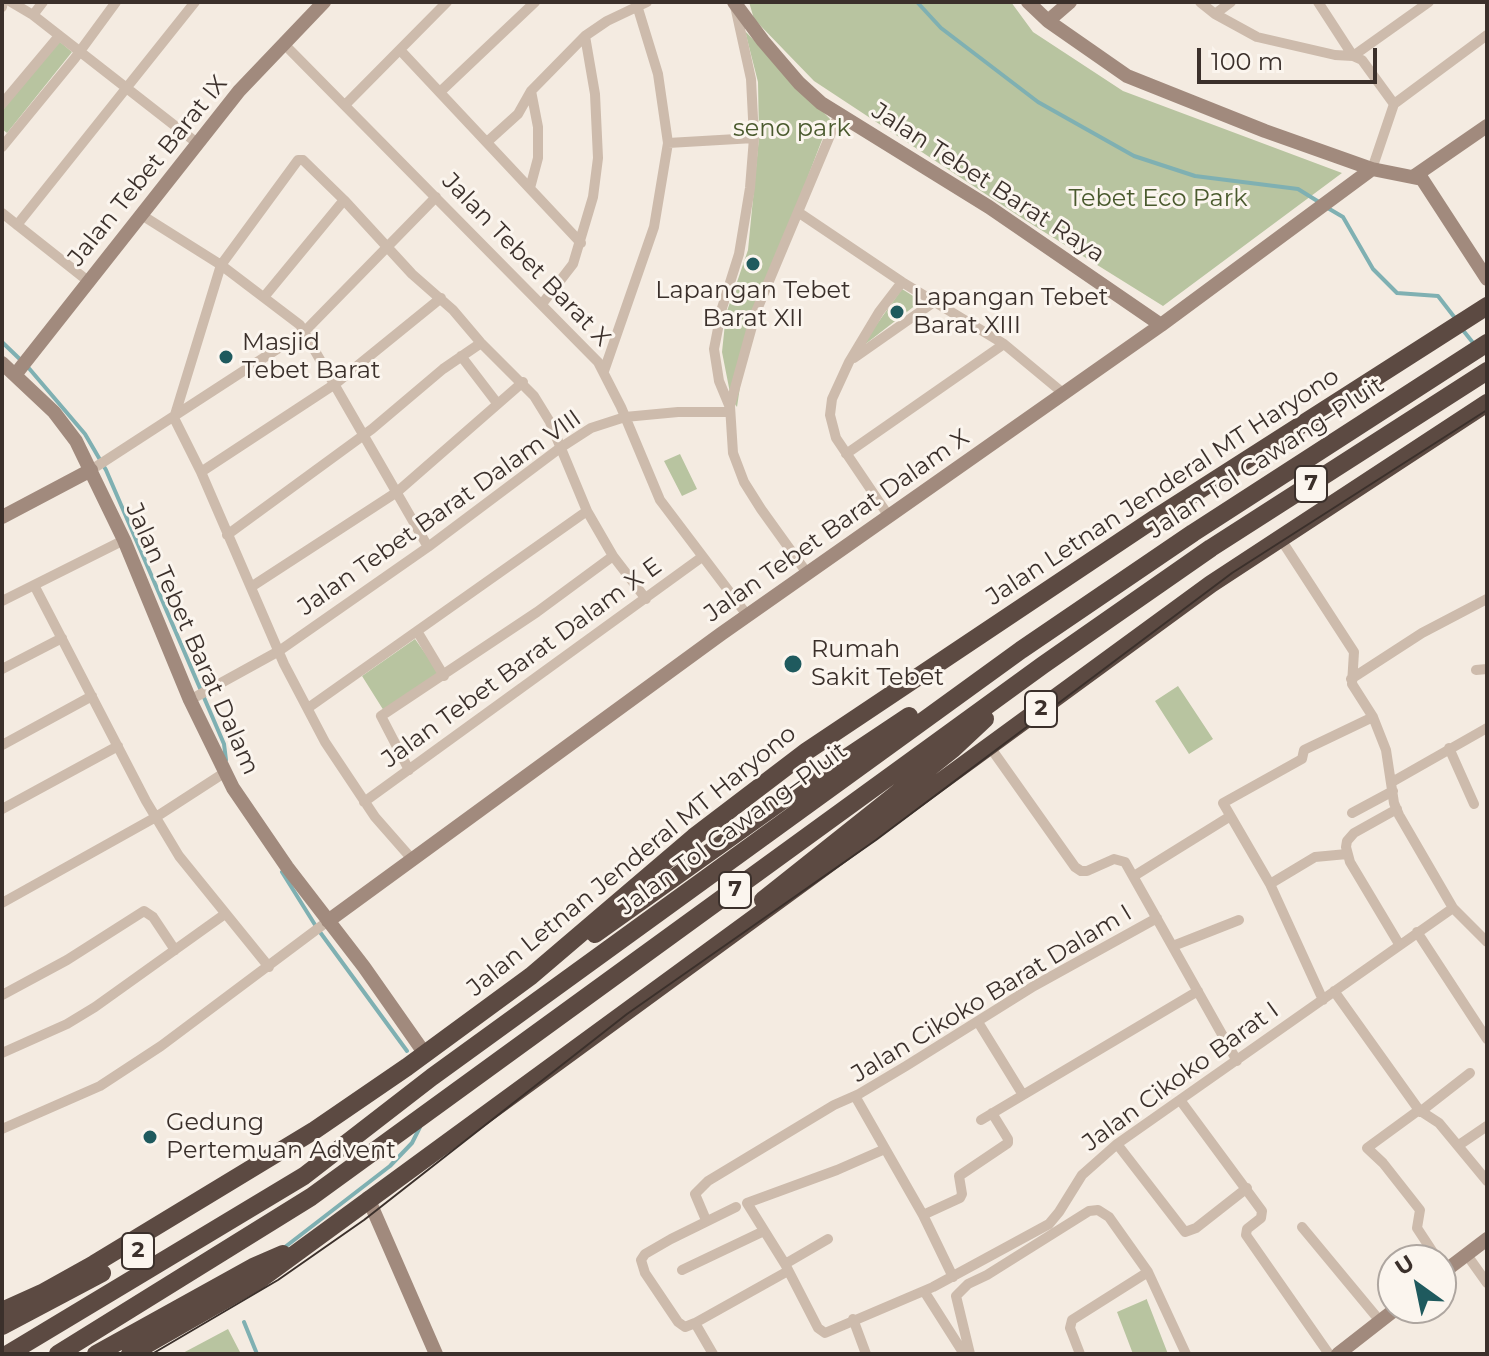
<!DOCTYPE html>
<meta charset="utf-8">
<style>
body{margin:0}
#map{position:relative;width:1489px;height:1356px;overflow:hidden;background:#f4ebe1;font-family:Montserrat,sans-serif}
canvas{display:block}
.frame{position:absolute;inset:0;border:4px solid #3b302b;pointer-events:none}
.north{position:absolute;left:1377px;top:1244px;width:80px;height:80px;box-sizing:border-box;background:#fbf5ee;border:2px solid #aea6a0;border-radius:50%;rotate:327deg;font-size:22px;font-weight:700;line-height:32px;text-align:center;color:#3b302b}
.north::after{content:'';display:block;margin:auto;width:28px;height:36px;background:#1f5a5e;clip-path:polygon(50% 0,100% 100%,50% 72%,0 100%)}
.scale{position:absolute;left:1197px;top:48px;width:180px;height:36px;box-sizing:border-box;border:4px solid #3b302b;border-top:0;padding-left:10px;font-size:24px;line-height:28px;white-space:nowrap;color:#3b302b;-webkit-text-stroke:6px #fbf5ee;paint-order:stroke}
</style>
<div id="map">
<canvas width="1489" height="1356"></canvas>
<div class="frame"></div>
<div class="north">U</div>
<div class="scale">100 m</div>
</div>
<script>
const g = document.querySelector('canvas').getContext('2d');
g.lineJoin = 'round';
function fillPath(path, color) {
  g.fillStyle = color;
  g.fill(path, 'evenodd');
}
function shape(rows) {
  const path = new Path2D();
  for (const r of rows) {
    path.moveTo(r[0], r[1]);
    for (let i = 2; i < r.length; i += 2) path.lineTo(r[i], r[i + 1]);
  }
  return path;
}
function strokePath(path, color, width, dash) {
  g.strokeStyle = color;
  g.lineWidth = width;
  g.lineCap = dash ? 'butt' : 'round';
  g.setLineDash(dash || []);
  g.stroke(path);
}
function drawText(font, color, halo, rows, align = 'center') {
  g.font = font + ' Montserrat,sans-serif';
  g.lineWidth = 6;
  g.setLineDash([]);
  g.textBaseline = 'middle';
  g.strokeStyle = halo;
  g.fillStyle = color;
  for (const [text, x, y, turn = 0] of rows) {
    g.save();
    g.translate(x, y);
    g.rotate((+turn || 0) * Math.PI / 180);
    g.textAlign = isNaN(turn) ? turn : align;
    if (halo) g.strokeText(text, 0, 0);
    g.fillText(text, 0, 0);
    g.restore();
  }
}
fillPath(shape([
 [749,2,1011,2,1033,32,1123,91,1342,173,1163,306,1025,220,814,81,754,19],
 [745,31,830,119,748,333,737,407,731,398,722,352,726,314,748,250,759,137,758,82],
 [59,41,72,52,7,133,2,129,2,111],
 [902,289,921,301,859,349],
 [680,454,697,489,682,496,664,461],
 [415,639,440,674,384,711,362,676],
 [1178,686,1213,739,1189,754,1155,701],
 [1147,1299,1147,1300,1168,1354,1133,1354,1117,1312],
 [228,1329,241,1354,181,1354]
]), '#b8c4a0');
strokePath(shape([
 [917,2,941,28,1038,102,1134,156,1195,176,1298,189,1319,202],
 [1326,207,1343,217,1373,269,1397,293,1438,296,1455,318],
 [1462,329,1474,344],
 [2,342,27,366,85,434,106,470,224,744,226,760],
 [282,872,317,928,407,1051],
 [285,1247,390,1166,412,1143,420,1127],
 [244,1322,257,1354]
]), '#7fb0b2', 4);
strokePath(shape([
 [11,2,33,15,197,143],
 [1200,2,1215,14,1257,37,1335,55,1353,56,1429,2],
 [1318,2,1353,56,1362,60,1394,104],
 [2,7,3,2],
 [1215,14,1231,2],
 [33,15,43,2],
 [284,44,598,362,621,407,660,500,747,615],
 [400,50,581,243],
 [440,92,535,2],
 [2,104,59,36],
 [345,105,447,2],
 [487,142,518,114,531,91,585,36,607,21,647,2],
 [668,143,754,138],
 [2,147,75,58,116,2],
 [1372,169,1394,104,1487,35],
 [530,188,538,158,538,127,531,91],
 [798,212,902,282,1004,344,1063,393],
 [2,213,88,281],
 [140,214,221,265,300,325,428,547],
 [17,225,195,2],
 [264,297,344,200],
 [542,304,573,264,593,197,598,158,595,94,585,36],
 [461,356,497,403],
 [854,358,934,302],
 [604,371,654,227,668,143,658,74,636,2],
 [729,405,719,381,714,349,722,308,739,254,750,188,754,138,751,79,735,6],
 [846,454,1004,344],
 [91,470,305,331,436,197],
 [201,472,335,384,441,298],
 [888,515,836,438,830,415,832,399,849,362,879,312,902,282],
 [227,535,372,429,443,369,481,343],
 [1280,538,1354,652,1352,684,1373,717,1386,750,1394,803,1399,815,1453,908,1487,942],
 [807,573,761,509,744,482,733,453,730,406,756,312,839,114],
 [34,585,146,801,179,856,269,967],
 [251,587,397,492,523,382],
 [2,601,124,540],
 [417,631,444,676],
 [2,669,62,638],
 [1476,670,1487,669],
 [1351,679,1422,633,1487,599],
 [190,700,279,651,428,547,560,448,591,428,625,417,678,412,729,412],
 [308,708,587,511],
 [2,745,92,696],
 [990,747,1075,867,1081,871,1087,871,1114,859,1125,862,1237,1061],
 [1449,748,1474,804],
 [409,770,381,716,537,612,613,556],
 [1392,782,1487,728],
 [364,802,702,557],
 [2,809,118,746],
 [1397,809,1354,833,1347,841,1346,847,1350,862,1399,944],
 [1352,813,1393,791],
 [411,858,375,817,325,742,284,664,201,472,174,418,221,265,298,160,303,160,344,200,412,274,453,310,481,343,534,396,550,422,587,511,613,556,646,599],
 [1134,876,1229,817],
 [1270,884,1315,857,1347,854],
 [2,903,156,817,224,773],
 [1417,932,1487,1039],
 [1173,946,1239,920],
 [1334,991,1419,1110,1439,1123,1487,1181],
 [2,995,67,960,144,911,153,917,175,950],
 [1323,1000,1270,884,1223,803,1302,759,1304,750,1373,717],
 [978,1022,1023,1095],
 [2,1053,67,1024,95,1007,225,914],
 [855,1096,923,1215,953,1277],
 [1180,1100,1262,1211,1261,1218,1247,1229,1246,1235,1329,1354],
 [1419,1110,1367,1148,1383,1163,1420,1210,1417,1228,1438,1260],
 [1420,1112,1470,1073],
 [981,1120,1198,991],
 [2,1129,100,1086,161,1046,328,921],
 [1117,1144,1185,1232,1196,1228,1247,1188],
 [1459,1145,1487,1126],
 [885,1149,837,1170,747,1203,785,1264,818,1328,825,1333,933,1287,1049,1224,1059,1212,1082,1175,1117,1144,1453,908],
 [736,1207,671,1239,645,1254,641,1260,645,1273,678,1322,685,1327,695,1323,788,1271],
 [923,1215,960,1198,962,1194,959,1176,1008,1143,1008,1139,992,1113],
 [706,1220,695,1194,708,1181,834,1105,859,1094,906,1066,1034,986,1157,918],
 [1302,1227,1380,1321],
 [1467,1255,1487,1283],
 [785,1264,828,1239],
 [682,1270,764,1231],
 [924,1291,964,1354],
 [853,1319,866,1354],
 [695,1323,713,1354],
 [970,1354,956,1296,968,1284,987,1275,1089,1211,1098,1210,1109,1217,1148,1272,1186,1354],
 [1080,1354,1070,1328,1072,1320,1148,1272]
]), '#cdbbac', 10);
strokePath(shape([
 [734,2,763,41,799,83,821,103,989,207,1161,325],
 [1028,2,1048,21,1127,76,1265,131,1372,169,1422,179,1487,279],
 [1048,21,1070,2],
 [1413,177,1487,126],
 [2,363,54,412,76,441,124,540,190,700,233,788,287,867,364,967,425,1054],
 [15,375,239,91,324,2],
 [2,517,91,470],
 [328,921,721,634,1161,325,1372,169],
 [368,1198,436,1354],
 [1441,1274,1487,1239],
 [1338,1354,1397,1308]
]), '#a18a7d', 14);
strokePath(shape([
 [763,900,953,749,985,719],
 [595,934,786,798,909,716],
 [2,1311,42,1293,94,1264,315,1130,407,1067,531,976,694,837,807,751,1154,519,1487,306],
 [2,1326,102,1273],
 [8,1354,304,1176,432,1077,1021,650,1193,533,1487,343],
 [58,1354,311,1197,1043,665,1211,548,1487,371],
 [96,1354,253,1267,283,1254],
 [130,1354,258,1281,1211,584,1487,403]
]), '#5c4a42', 18);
strokePath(shape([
 [152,1354,278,1280,364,1220,627,1014,876,840,1232,573,1487,410]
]), '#3b302b', 2);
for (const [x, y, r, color] of [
 [753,264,8,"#1f5a5e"],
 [897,312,8,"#1f5a5e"],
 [226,357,8,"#1f5a5e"],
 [793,664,10,"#1f5a5e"],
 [150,1137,8,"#1f5a5e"]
]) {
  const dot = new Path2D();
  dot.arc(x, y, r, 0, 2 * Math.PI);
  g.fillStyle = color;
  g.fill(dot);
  strokePath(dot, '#fbf5ee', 3);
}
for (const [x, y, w] of [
 [1311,484,32],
 [1041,709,32],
 [735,890,32],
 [138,1251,32]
]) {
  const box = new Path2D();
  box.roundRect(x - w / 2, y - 18, w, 36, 6);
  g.fillStyle = '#fbf5ee';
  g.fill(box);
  strokePath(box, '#3b302b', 2);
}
drawText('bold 22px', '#3b302b', null, [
 ["7",1311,484],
 ["2",1041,709],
 ["7",735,890],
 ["2",138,1251]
]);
drawText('24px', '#4a5a2e', '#fbf5ee', [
 ["seno park",792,129],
 ["Tebet Eco Park",1158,199]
]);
drawText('24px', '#3b302b', '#fbf5ee', [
 ["Jalan Tebet Barat IX",148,171,-51],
 ["Jalan Tebet Barat Raya",988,183,33],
 ["Jalan Tebet Barat X",526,260,46],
 ["Jalan Tol Cawang–Pluit",1266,458,-33],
 ["Jalan Letnan Jenderal MT Haryono",1163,487,-33],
 ["Jalan Tebet Barat Dalam VIII",440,513,-35],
 ["Jalan Tebet Barat Dalam X",837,526,-35],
 ["Jalan Tebet Barat Dalam",192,639,66],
 ["Jalan Tebet Barat Dalam X E",522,663,-36],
 ["Jalan Tol Cawang–Pluit",733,829,-36],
 ["Jalan Letnan Jenderal MT Haryono",632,861,-39],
 ["Jalan Cikoko Barat Dalam I",992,994,-31],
 ["Jalan Cikoko Barat I",1181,1077,-36]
]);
drawText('24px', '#3b302b', '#fbf5ee', [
 ["Lapangan Tebet",753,291,"center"],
 ["Barat XII",753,319,"center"],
 ["Lapangan Tebet",913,298],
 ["Barat XIII",913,326],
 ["Masjid",242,343],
 ["Tebet Barat",242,371],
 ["Rumah",811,650],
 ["Sakit Tebet",811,678],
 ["Gedung",166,1123],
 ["Pertemuan Advent",166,1151]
], 'left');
</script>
